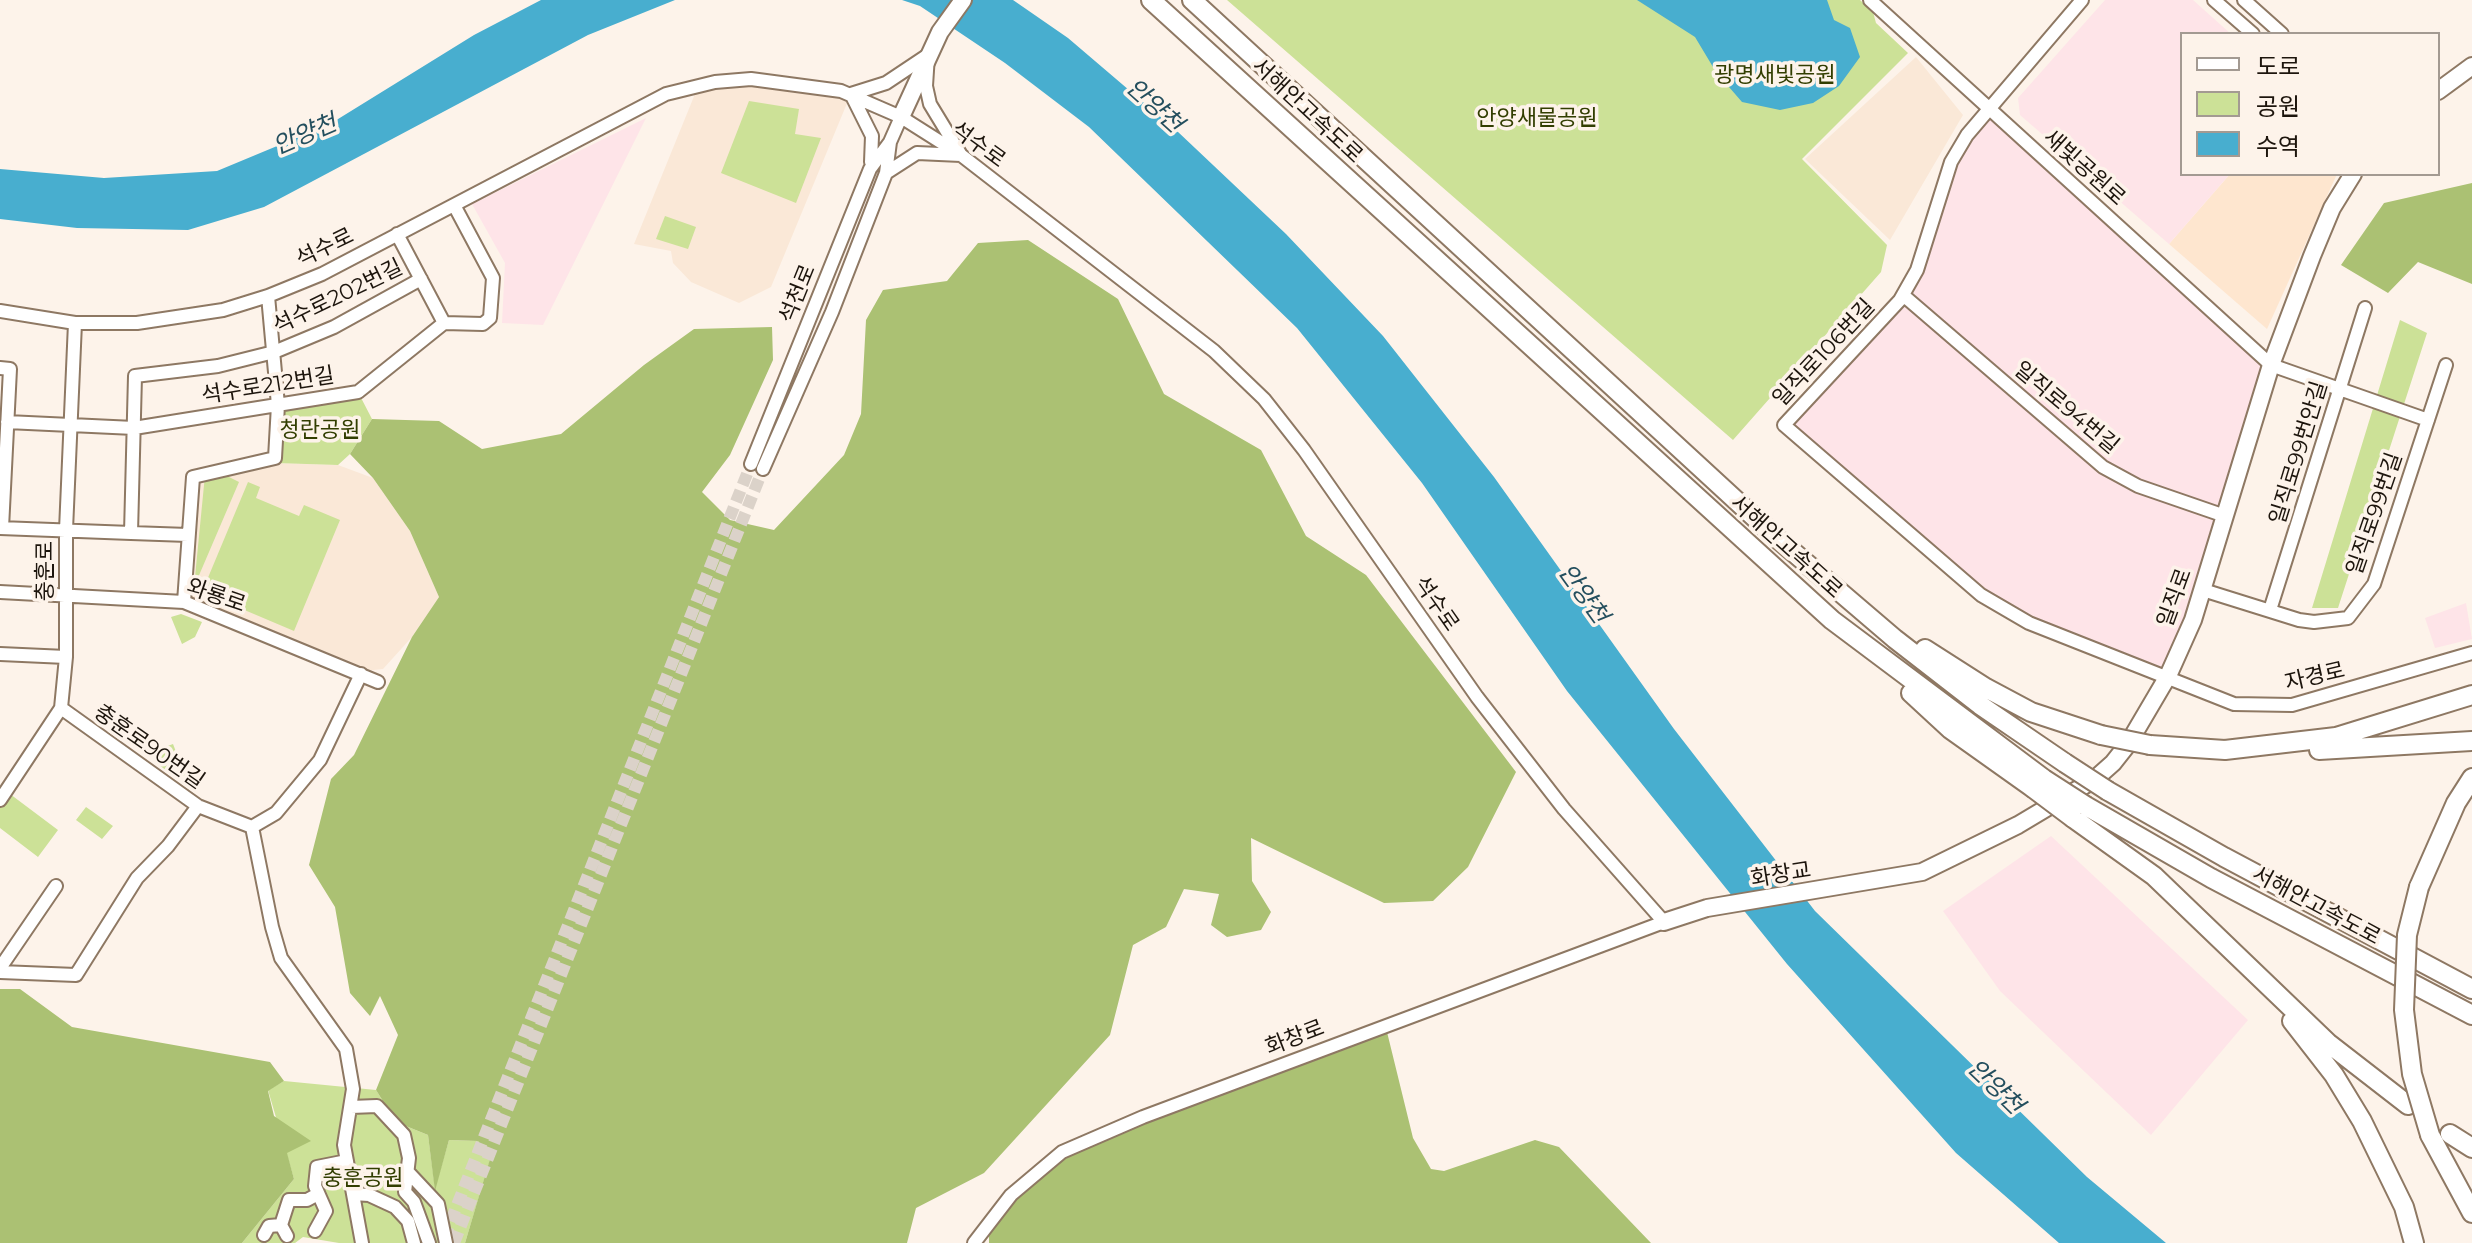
<!DOCTYPE html>
<meta charset="utf-8">
<style>
body{margin:0}
#map{position:relative;width:2472px;height:1243px;overflow:hidden;background:#fdf3ea;font-family:Montserrat,"Noto Sans KR",sans-serif}
canvas{display:block}
.legend{position:absolute;left:2180px;top:32px;width:260px;height:144px;box-sizing:border-box;background:#fdf3ea;border:2px solid #a39a92;margin:0;padding:10px 14px;list-style:none;font-size:24px;color:#1d150d}
.legend li{display:flex;align-items:center;gap:16px;height:40px}
.legend b{width:40px;border:2px solid #a39a92}
</style>
<div id="map">
<canvas width="2472" height="1243"></canvas>
<ul class="legend">
<li><b style="height:10px;background:#fff"></b>도로</li>
<li><b style="height:22px;background:#cce197"></b>공원</li>
<li><b style="height:22px;background:#48aecf"></b>수역</li>
</ul>
</div>
<script>
const g = document.querySelector('canvas').getContext('2d');
g.lineJoin = 'round';
function fillPath(path, color) {
  g.fillStyle = color;
  g.fill(path, 'evenodd');
}
function shape(rows) {
  const path = new Path2D();
  for (const r of rows) {
    path.moveTo(r[0], r[1]);
    for (let i = 2; i < r.length; i += 2) path.lineTo(r[i], r[i + 1]);
  }
  return path;
}
function strokePath(path, color, width, dash) {
  g.strokeStyle = color;
  g.lineWidth = width;
  g.lineCap = dash ? 'butt' : 'round';
  g.setLineDash(dash || []);
  g.stroke(path);
}
function drawText(font, color, halo, rows, align = 'center') {
  g.font = font + ' Montserrat,"Noto Sans KR",sans-serif';
  g.lineWidth = 7;
  g.setLineDash([]);
  g.textBaseline = 'middle';
  g.strokeStyle = halo;
  g.fillStyle = color;
  for (const [text, x, y, turn = 0] of rows) {
    g.save();
    g.translate(x, y);
    g.rotate((+turn || 0) * Math.PI / 180);
    g.textAlign = isNaN(turn) ? turn : align;
    if (halo) g.strokeText(text, 0, 0);
    g.fillText(text, 0, 0);
    g.restore();
  }
}
fillPath(shape([
 [2230,174,2337,174,2267,329,2169,244]
]), '#fee6cf');
fillPath(shape([
 [2105,0,2193,0,2231,34,2182,34,2182,174,2230,174,2169,244,2020,115,2018,98],
 [1990,110,2271,365,2168,676,2087,648,1981,595,1784,425,1900,300,1951,162],
 [646,118,543,325,502,323,505,263,472,204],
 [2466,603,2472,639,2435,648,2425,618],
 [2051,836,2248,1020,2151,1135,2000,991,1943,911]
]), '#fee4e8');
fillPath(shape([
 [1916,57,1963,115,1890,240,1805,159],
 [736,83,850,96,771,287,739,303,691,282,673,263,671,251,634,244,697,89],
 [275,463,338,465,373,478,410,531,439,597,412,637,383,669,364,671,187,600,195,480]
]), '#fae8d7');
fillPath(shape([
 [1227,0,1860,0,1873,12,1876,23,1908,53,1802,159,1887,245,1881,272,1733,440],
 [749,101,799,109,795,134,821,138,796,203,721,173],
 [665,216,696,227,688,249,656,239],
 [2400,320,2427,333,2338,608,2312,608],
 [358,392,372,419,350,454,338,465,275,463,278,405],
 [221,473,239,482,194,587,205,475],
 [248,482,260,487,256,498,299,516,304,505,340,520,294,631,202,592],
 [181,614,202,622,195,637,182,644,171,617],
 [173,744,185,775,178,779,159,765,154,751],
 [10,794,58,830,38,857,0,828,0,807],
 [86,807,113,826,102,839,76,820],
 [284,1081,376,1090,396,1122,428,1135,435,1188,449,1140,478,1141,490,1160,465,1243,339,1243,303,1237,295,1243,242,1243,294,1179,268,1090]
]), '#cce197');
fillPath(shape([
 [2472,183,2472,284,2418,262,2388,293,2341,265,2384,203],
 [1028,240,1118,299,1164,394,1261,450,1306,536,1366,575,1516,772,1468,867,1433,901,1384,903,1251,838,1252,881,1271,912,1261,930,1227,937,1211,925,1219,894,1184,889,1166,927,1133,945,1110,1035,984,1173,916,1208,907,1243,465,1243,490,1159,478,1141,449,1140,435,1191,428,1135,396,1122,376,1090,398,1035,380,996,370,1016,350,993,335,907,309,865,331,779,354,755,412,637,439,597,410,531,373,478,350,454,372,419,439,421,482,449,561,434,644,365,694,329,772,327,773,360,730,455,702,492,730,520,774,530,844,455,861,414,866,320,883,290,947,281,978,243],
 [0,989,20,989,72,1027,270,1062,284,1081,268,1091,274,1116,311,1141,287,1153,294,1179,242,1243,0,1243],
 [1387,1032,1413,1138,1431,1169,1444,1171,1535,1140,1559,1147,1651,1243,989,1243,989,1233,1031,1182,1066,1155,1129,1124]
]), '#abc173');
fillPath(shape([
 [541,0,675,0,588,35,264,207,188,230,77,228,0,219,0,169,104,178,217,171,330,124,474,35],
 [902,0,1013,0,1068,38,1177,131,1286,234,1383,336,1494,477,1674,729,1815,911,2087,1177,2166,1243,2059,1243,1956,1153,1787,964,1567,691,1422,483,1297,328,1089,127,1005,63,920,6],
 [1637,0,1827,0,1834,20,1850,28,1860,57,1839,86,1813,103,1780,110,1742,102,1716,72,1695,37]
]), '#48aecf');
strokePath(shape([
 [444,1238,751,464],
 [454,1243,763,469]
]), '#dbd2c9', 12, [12, 6]);
const minor = shape([
 [1870,0,2271,365,2428,420],
 [2082,0,1967,135,1951,162,1917,270,1900,300,1784,425,1981,595,2029,623,2234,704,2292,705,2472,653],
 [2214,0,2253,34],
 [2244,0,2282,34],
 [871,162,872,136,851,94,886,83,928,55,926,86,930,104,961,155,917,153,886,173],
 [1903,295,2103,467,2138,486,2225,516],
 [0,311,75,323,137,323,223,310,268,296,322,274,666,94,715,82,751,79,841,91,901,117,961,155,1214,351,1264,399,1304,450,1477,697,1564,809,1664,922,1143,1117,1062,1152,1011,1195,974,1243],
 [444,323,483,324,490,318,493,278,454,205],
 [0,368,10,369,2,528],
 [7,422,134,428,358,392,444,323,397,234],
 [751,464,870,169,890,142,901,117],
 [763,469,832,312,886,173,890,142],
 [0,528,131,533,135,376,218,366,274,352,334,327,421,279],
 [131,533,188,535],
 [2203,590,2299,620,2314,622,2348,618,2374,584,2446,365],
 [0,592,184,602,378,682],
 [184,602,193,477,275,458,278,405,268,296],
 [2270,610,2365,308],
 [0,654,66,657],
 [61,708,198,806,252,827,272,927,281,958,346,1049,353,1089,344,1145,362,1243],
 [0,800,61,708,66,657,66,530,75,323],
 [252,827,276,813,320,760,361,674],
 [0,968,56,886],
 [0,972,76,975,137,878,168,846,198,806],
 [351,1107,377,1106,404,1135,409,1158,405,1192,414,1202,429,1243],
 [409,1173,438,1204,446,1243],
 [353,1194,369,1195,395,1207,408,1221,414,1243],
 [315,1231,326,1211,315,1186,317,1167,347,1161],
 [264,1235,269,1226,281,1225],
 [287,1236,281,1225,289,1200,307,1200,318,1194]
]);
const major = shape([
 [2438,91,2472,66],
 [901,117,940,32,963,0],
 [1664,922,1707,908,1922,872,2018,825,2095,779,2113,763,2128,744,2168,676,2193,620,2271,365,2312,256,2332,208,2353,174]
]);
const highway = shape([
 [1151,0,1832,620,2044,779],
 [1192,0,1778,539,1895,639,1980,705,2065,763],
 [1925,649,1986,688,2031,712,2101,735],
 [1911,693,1950,729,2033,788],
 [2150,745,2225,750,2336,737,2472,695],
 [2319,750,2472,741],
 [2108,791,2224,857,2472,989],
 [2086,806,2211,878,2472,1015],
 [2073,818,2154,876,2328,1043,2408,1105],
 [2419,887,2456,803,2472,778],
 [2292,1021,2334,1075,2362,1121,2404,1207,2414,1243],
 [2450,1134,2472,1148],
 [2430,1135,2472,1213]
]);
strokePath(minor, '#8e7863', 16);
strokePath(major, '#8e7863', 20);
strokePath(highway, '#8e7863', 22);
strokePath(minor, '#fff', 12);
strokePath(major, '#fff', 16);
strokePath(highway, '#fff', 18);
const highwayBridge = shape([
 [2101,735,2150,745],
 [2065,763,2108,791],
 [2044,779,2086,806],
 [2033,788,2073,818],
 [2419,887,2407,935,2404,1010,2412,1074,2430,1135]
]);
strokePath(highwayBridge, '#8e7863', 22, []);
strokePath(highwayBridge, '#fff', 18);
drawText('22px', '#323e01', '#fdf3ea', [
 ["광명새빛공원",1775,76],
 ["안양새물공원",1537,119],
 ["청란공원",320,431],
 ["충훈공원",363,1179]
]);
drawText('22px', '#1d150d', '#fdf3ea', [
 ["서해안고속도로",1307,111,43],
 ["석수로",978,145,36],
 ["새빛공원로",2084,168,42],
 ["석수로",325,248,-26],
 ["석천로",798,294,-68],
 ["석수로202번길",338,297,-26],
 ["일직로106번길",1824,353,-47],
 ["석수로212번길",268,386,-9],
 ["일직로94번길",2066,408,40],
 ["일직로99번안길",2299,453,-73],
 ["일직로99번길",2375,514,-71],
 ["서해안고속도로",1786,547,42],
 ["충훈로",46,571,-90],
 ["와룡로",216,596,19],
 ["일직로",2175,598,-70],
 ["석수로",1436,604,55],
 ["자경로",2315,677,-13],
 ["충훈로90번길",149,747,35],
 ["화창교",1781,875,-9],
 ["서해안고속도로",2316,906,28],
 ["화창로",1295,1038,-21]
]);
drawText('italic 24px', '#244f5e', '#fdf3ea', [
 ["안양천",1154,106,42],
 ["안양천",305,135,-23],
 ["안양천",1583,594,54],
 ["안양천",1995,1087,44]
]);
</script>
